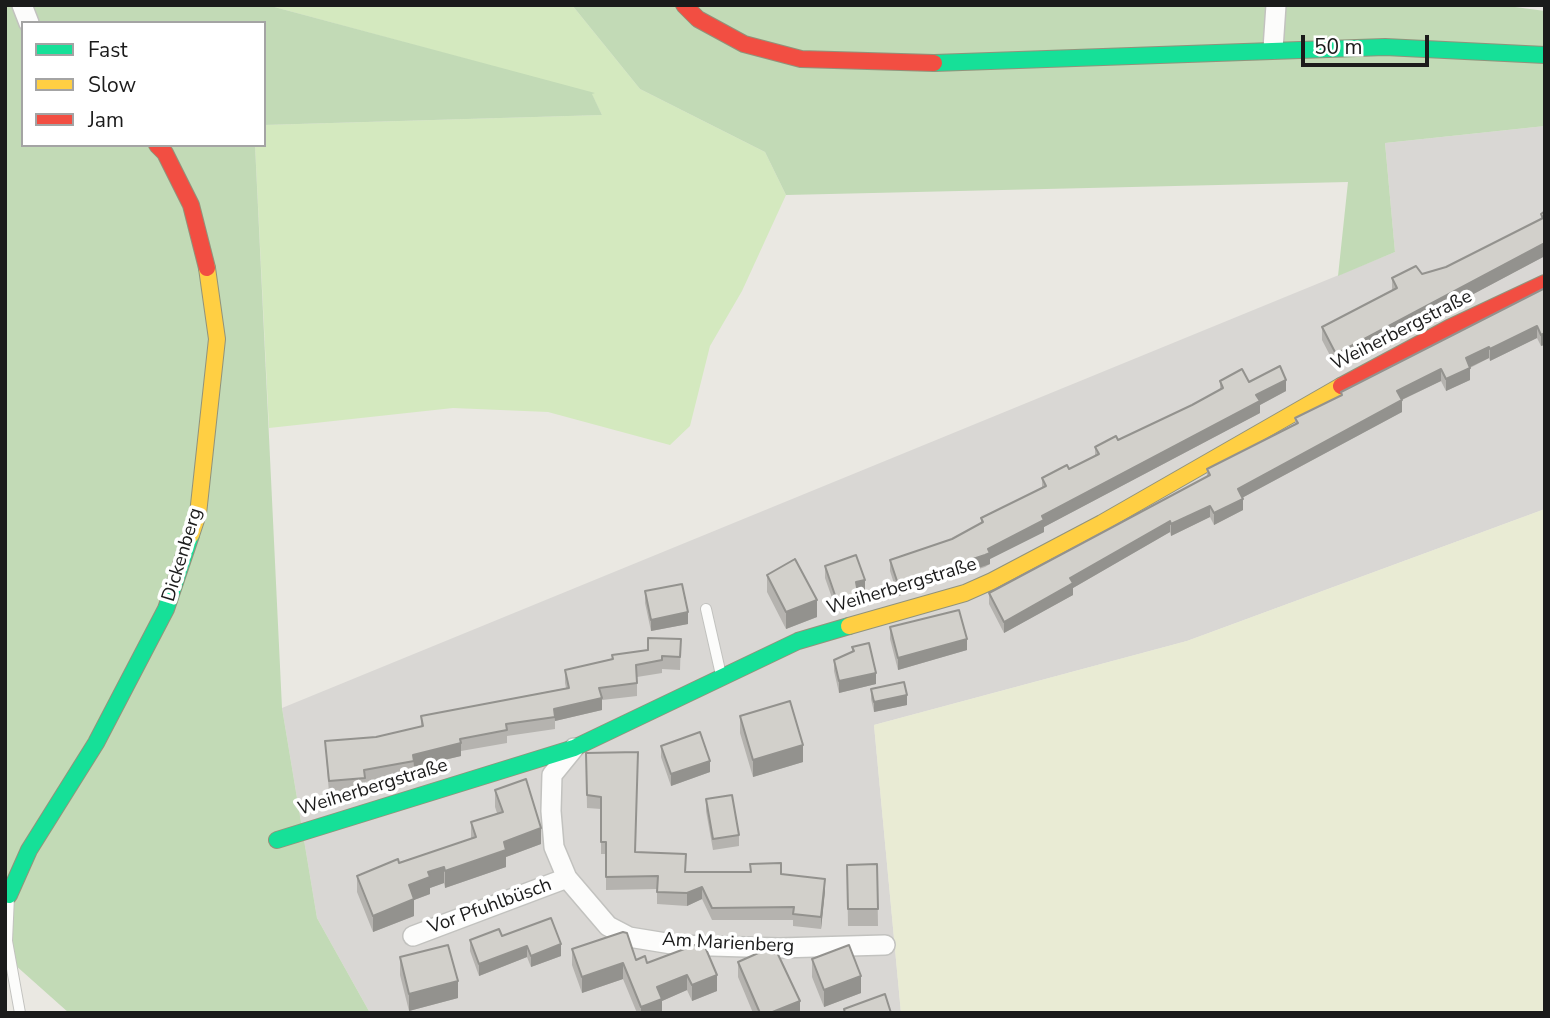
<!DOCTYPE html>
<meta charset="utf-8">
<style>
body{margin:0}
#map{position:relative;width:1550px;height:1018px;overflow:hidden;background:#eae8e2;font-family:"Nunito Sans",sans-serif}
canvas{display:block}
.frame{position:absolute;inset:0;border:7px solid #1b1b1b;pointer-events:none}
.legend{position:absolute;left:21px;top:21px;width:245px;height:126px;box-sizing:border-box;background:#fff;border:2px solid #a4a4a4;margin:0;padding:9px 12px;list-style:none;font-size:21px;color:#1b1b1b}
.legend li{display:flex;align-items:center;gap:14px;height:35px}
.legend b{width:35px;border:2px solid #a4a4a4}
.scale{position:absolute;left:1301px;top:35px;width:128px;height:32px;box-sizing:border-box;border:4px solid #1b1b1b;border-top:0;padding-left:9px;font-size:21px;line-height:24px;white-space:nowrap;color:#1b1b1b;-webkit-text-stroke:5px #fff;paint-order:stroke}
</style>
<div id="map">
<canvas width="1550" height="1018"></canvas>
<div class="frame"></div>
<ul class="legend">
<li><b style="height:9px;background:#16e098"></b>Fast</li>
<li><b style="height:9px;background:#ffcf43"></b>Slow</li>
<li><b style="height:9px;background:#f24e42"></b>Jam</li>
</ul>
<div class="scale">50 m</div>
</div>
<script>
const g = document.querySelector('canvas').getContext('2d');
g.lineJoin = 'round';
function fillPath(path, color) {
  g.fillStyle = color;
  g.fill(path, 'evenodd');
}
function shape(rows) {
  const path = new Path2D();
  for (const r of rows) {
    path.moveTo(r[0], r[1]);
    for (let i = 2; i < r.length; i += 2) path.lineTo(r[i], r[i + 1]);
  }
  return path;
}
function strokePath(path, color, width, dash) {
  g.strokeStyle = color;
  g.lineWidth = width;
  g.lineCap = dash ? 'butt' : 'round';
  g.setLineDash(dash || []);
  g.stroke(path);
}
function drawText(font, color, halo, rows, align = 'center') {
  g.font = font + ' "Nunito Sans",sans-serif';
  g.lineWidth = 7;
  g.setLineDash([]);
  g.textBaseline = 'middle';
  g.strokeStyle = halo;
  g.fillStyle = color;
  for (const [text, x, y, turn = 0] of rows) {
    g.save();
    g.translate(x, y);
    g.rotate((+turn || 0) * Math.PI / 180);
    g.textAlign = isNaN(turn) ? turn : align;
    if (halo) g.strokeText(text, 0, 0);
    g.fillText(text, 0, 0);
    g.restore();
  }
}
fillPath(shape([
 [1545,126,1545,509,1187,641,874,725,901,1013,370,1013,317,918,282,708,1395,252,1385,143]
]), '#d9d7d4');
fillPath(shape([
 [1545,509,1545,1013,901,1013,874,725,1187,641]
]), '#e9ebd4');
fillPath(shape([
 [267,5,572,5,640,89,765,152,786,195,742,291,710,346,690,426,670,445,548,412,453,408,269,428,255,145,264,145,264,125,602,115,591,93]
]), '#d4e9bf');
fillPath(shape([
 [5,5,267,5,595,93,592,94,602,115,264,125,264,23,23,23,23,145,255,145,282,708,317,918,370,1013,69,1013,5,956],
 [572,5,1500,5,1545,11,1545,126,1385,143,1395,252,1338,276,1348,182,786,195,765,152,640,89]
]), '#c2dab6');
const lane = shape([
 [706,609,721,675],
 [9,896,7,941,20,1013]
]);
const street = shape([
 [22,5,29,23],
 [1273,49,1276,5],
 [574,748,552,775,551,811,554,847,567,878,608,926,629,937,678,945,779,948,885,945],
 [413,936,567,878]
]);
const fast = shape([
 [934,63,1385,47,1545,55],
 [277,840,574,748,798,641,849,626],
 [9,895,29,850,96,743,166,609,191,535]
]);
const slow = shape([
 [191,535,198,514,217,339,207,268],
 [849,626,965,593,992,581,1102,523,1341,386]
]);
const jam = shape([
 [684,5,698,19,744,44,801,59,934,63],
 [157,145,165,153,191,205,207,268],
 [1341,386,1449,328,1545,283]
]);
strokePath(lane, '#c2c2bf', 12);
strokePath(street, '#c2c2bf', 22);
strokePath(fast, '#91937b', 18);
strokePath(slow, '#91937b', 18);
strokePath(jam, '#91937b', 18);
strokePath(lane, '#fcfcfb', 10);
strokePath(street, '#fcfcfb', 19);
strokePath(fast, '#16e098', 16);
strokePath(slow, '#ffcf43', 16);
strokePath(jam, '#f24e42', 16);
fillPath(shape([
 [1545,211,1545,256,1336,367,1322,340,1322,327,1392,290,1392,278,1422,274,1446,267,1541,220,1541,214],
 [1545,288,1541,346,1537,338,1490,361,1489,358,1470,368,1470,380,1446,391,1441,381,1402,400,1402,412,1242,498,1243,510,1214,525,1210,517,1171,536,1170,532,1073,588,1073,595,1004,633,989,604,989,593,1207,477,1207,469,1295,424,1295,418,1341,396,1341,392],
 [1220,381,1249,382,1286,391,1260,405,1260,413,1044,527,1044,532,990,559,990,564,985,567,898,596,890,571,890,560,952,539,981,523,981,518,1042,488,1042,478,1069,469,1095,456,1095,447,1118,440,1192,405,1220,390],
 [825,566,865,592,858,593,858,605,837,612,825,578],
 [767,575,817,617,786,629,767,592],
 [645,591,688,624,651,631,645,603],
 [890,627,967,650,898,670,890,639],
 [681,639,680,670,662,669,662,673,637,677,637,696,602,700,602,710,555,721,555,729,507,736,507,743,461,751,461,756,414,767,414,773,365,782,365,790,329,793,325,741,376,737,421,727,421,716,566,688,565,683,565,670,648,650],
 [852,647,876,684,839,693,834,671,834,660,852,652],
 [871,689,907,705,874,712,871,699],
 [740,716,803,762,753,777,740,733],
 [661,746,710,772,671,786,661,757],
 [586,753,635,852,686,872,781,874,825,891,821,929,793,926,793,920,712,920,702,899,687,906,657,904,657,889,606,890,606,854,601,854,601,809,587,808],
 [495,790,541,844,506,857,506,867,445,888,444,883,430,888,430,894,414,900,414,916,373,932,357,892,357,876,471,839,471,822,497,813,495,807],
 [706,799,739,835,739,846,713,850,706,811],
 [877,864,878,926,848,926,847,865],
 [502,936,561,956,531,967,527,957,479,976,470,951,470,940],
 [703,942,717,991,692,1001,687,990,662,1001,662,1013,637,1013,623,979,582,993,572,965,572,949,636,960,647,963],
 [400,957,458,998,409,1011,400,975],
 [812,959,861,993,824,1007,812,977],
 [738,962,800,1013,753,1013,738,977]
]), '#b5b3af');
fillPath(shape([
 [1545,243,1545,256,1336,367,1336,354],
 [1537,326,1537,338,1490,361,1490,349],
 [1545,333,1545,345,1541,346,1541,335],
 [1489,347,1489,358,1466,369,1466,358],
 [1470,368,1470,380,1446,391,1446,379],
 [1441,369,1441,381,1397,402,1397,391],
 [1286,380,1286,391,1260,405,1260,413,1044,527,1044,532,990,559,990,564,898,596,898,584,988,549,1042,516,1256,395],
 [1402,400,1402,412,1238,500,1238,489],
 [1243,499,1243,510,1214,525,1214,513],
 [1210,506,1210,517,1171,536,1171,524],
 [1170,521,1170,532,1073,588,1073,595,1004,633,1004,622,1070,578],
 [865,580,865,592,856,594,856,582],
 [858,593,858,605,837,612,837,601],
 [817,600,817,617,786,629,786,612],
 [688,612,688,624,651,631,651,620],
 [967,639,967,650,898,670,898,658],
 [876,673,876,684,839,693,839,681],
 [907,695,907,705,874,712,874,702],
 [602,698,602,710,555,721,554,709],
 [461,743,461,756,414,767,413,755],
 [803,745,803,762,753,777,753,760],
 [710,761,710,772,671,786,671,774],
 [541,828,541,844,506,857,506,867,445,888,445,871,504,842],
 [444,867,444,883,430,888,430,894,414,900,414,916,373,932,373,916,409,885,428,872],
 [825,879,825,891,821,929,821,917],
 [702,887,702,899,687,906,687,893],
 [561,944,561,956,531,967,531,956],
 [527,946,527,957,479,976,479,964],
 [623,963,623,979,582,993,582,977],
 [687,975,687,990,662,1001,662,1013,641,1013,641,1007,657,987],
 [717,975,717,991,692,1001,692,985],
 [861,976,861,993,824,1007,824,990],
 [458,981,458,998,409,1011,409,994],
 [800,1001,800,1013,770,1013]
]), '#93928e');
const building = shape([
 [1545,211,1545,243,1336,354,1322,327,1397,288,1392,278,1416,266,1422,274,1446,267,1543,218,1541,214,1545,211],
 [1545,288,1545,333,1541,335,1537,326,1490,349,1489,347,1466,358,1470,368,1446,379,1441,369,1397,391,1402,400,1238,489,1243,499,1214,513,1210,506,1171,524,1170,521,1070,578,1073,583,1004,622,989,593,1210,475,1207,469,1298,423,1295,418,1342,395,1341,392,1545,288],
 [1280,366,1286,380,1256,395,1260,401,1042,516,1044,520,988,549,990,553,985,555,898,584,890,560,952,539,983,522,981,518,1046,486,1042,478,1067,465,1069,469,1099,454,1095,447,1116,436,1118,440,1192,405,1223,388,1220,381,1242,369,1249,382,1280,366],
 [856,555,865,580,856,582,858,593,837,601,825,566,856,555],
 [795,559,817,600,786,612,767,575,795,559],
 [682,584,688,612,651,620,645,591,682,584],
 [959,610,967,639,898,658,890,627,959,610],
 [648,638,681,639,680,657,662,656,662,660,636,665,637,683,599,688,602,698,554,709,555,717,506,724,507,730,460,739,461,743,413,755,414,761,364,770,365,778,329,781,325,741,376,737,423,726,421,716,569,688,565,670,613,659,612,655,648,650,648,638],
 [869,643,876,673,839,681,834,660,854,651,852,647,869,643],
 [904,682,907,695,874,702,871,689,904,682],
 [790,701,803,745,753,760,740,716,790,701],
 [700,732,710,761,671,774,661,746,700,732],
 [638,752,635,852,686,854,685,872,751,872,750,864,781,863,781,874,825,879,821,917,793,914,794,907,712,908,702,887,687,893,657,892,658,876,606,877,606,842,601,842,601,797,587,795,586,753,638,752],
 [526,779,541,828,504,842,506,850,445,871,444,867,428,872,430,877,409,885,414,899,373,916,357,876,398,859,399,863,476,837,471,822,503,812,495,790,526,779],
 [732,795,739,835,713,839,706,799,732,795],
 [877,864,878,909,848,909,847,865,877,864],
 [551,918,561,944,531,956,527,946,479,964,470,940,499,929,502,936,551,918],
 [623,932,627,933,636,960,645,956,647,963,703,942,717,975,692,985,687,975,657,987,662,999,641,1007,623,963,582,977,572,949,623,932],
 [448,945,458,981,409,994,400,957,448,945],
 [849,945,861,976,824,990,812,959,849,945],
 [774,946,800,1001,770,1013,760,1013,738,962,774,946],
 [885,994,891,1013,845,1013,844,1009,885,994]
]);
fillPath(building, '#d2d0cb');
strokePath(building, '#93928e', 2);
drawText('19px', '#1b1b1b', '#fff', [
 ["Weiherbergstraße",1402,331,-27],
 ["Dickenberg",183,555,-73],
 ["Weiherbergstraße",902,587,-17],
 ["Weiherbergstraße",373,788,-17],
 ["Vor Pfuhlbüsch",490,907,-20],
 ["Am Marienberg",728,944,3]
]);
</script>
